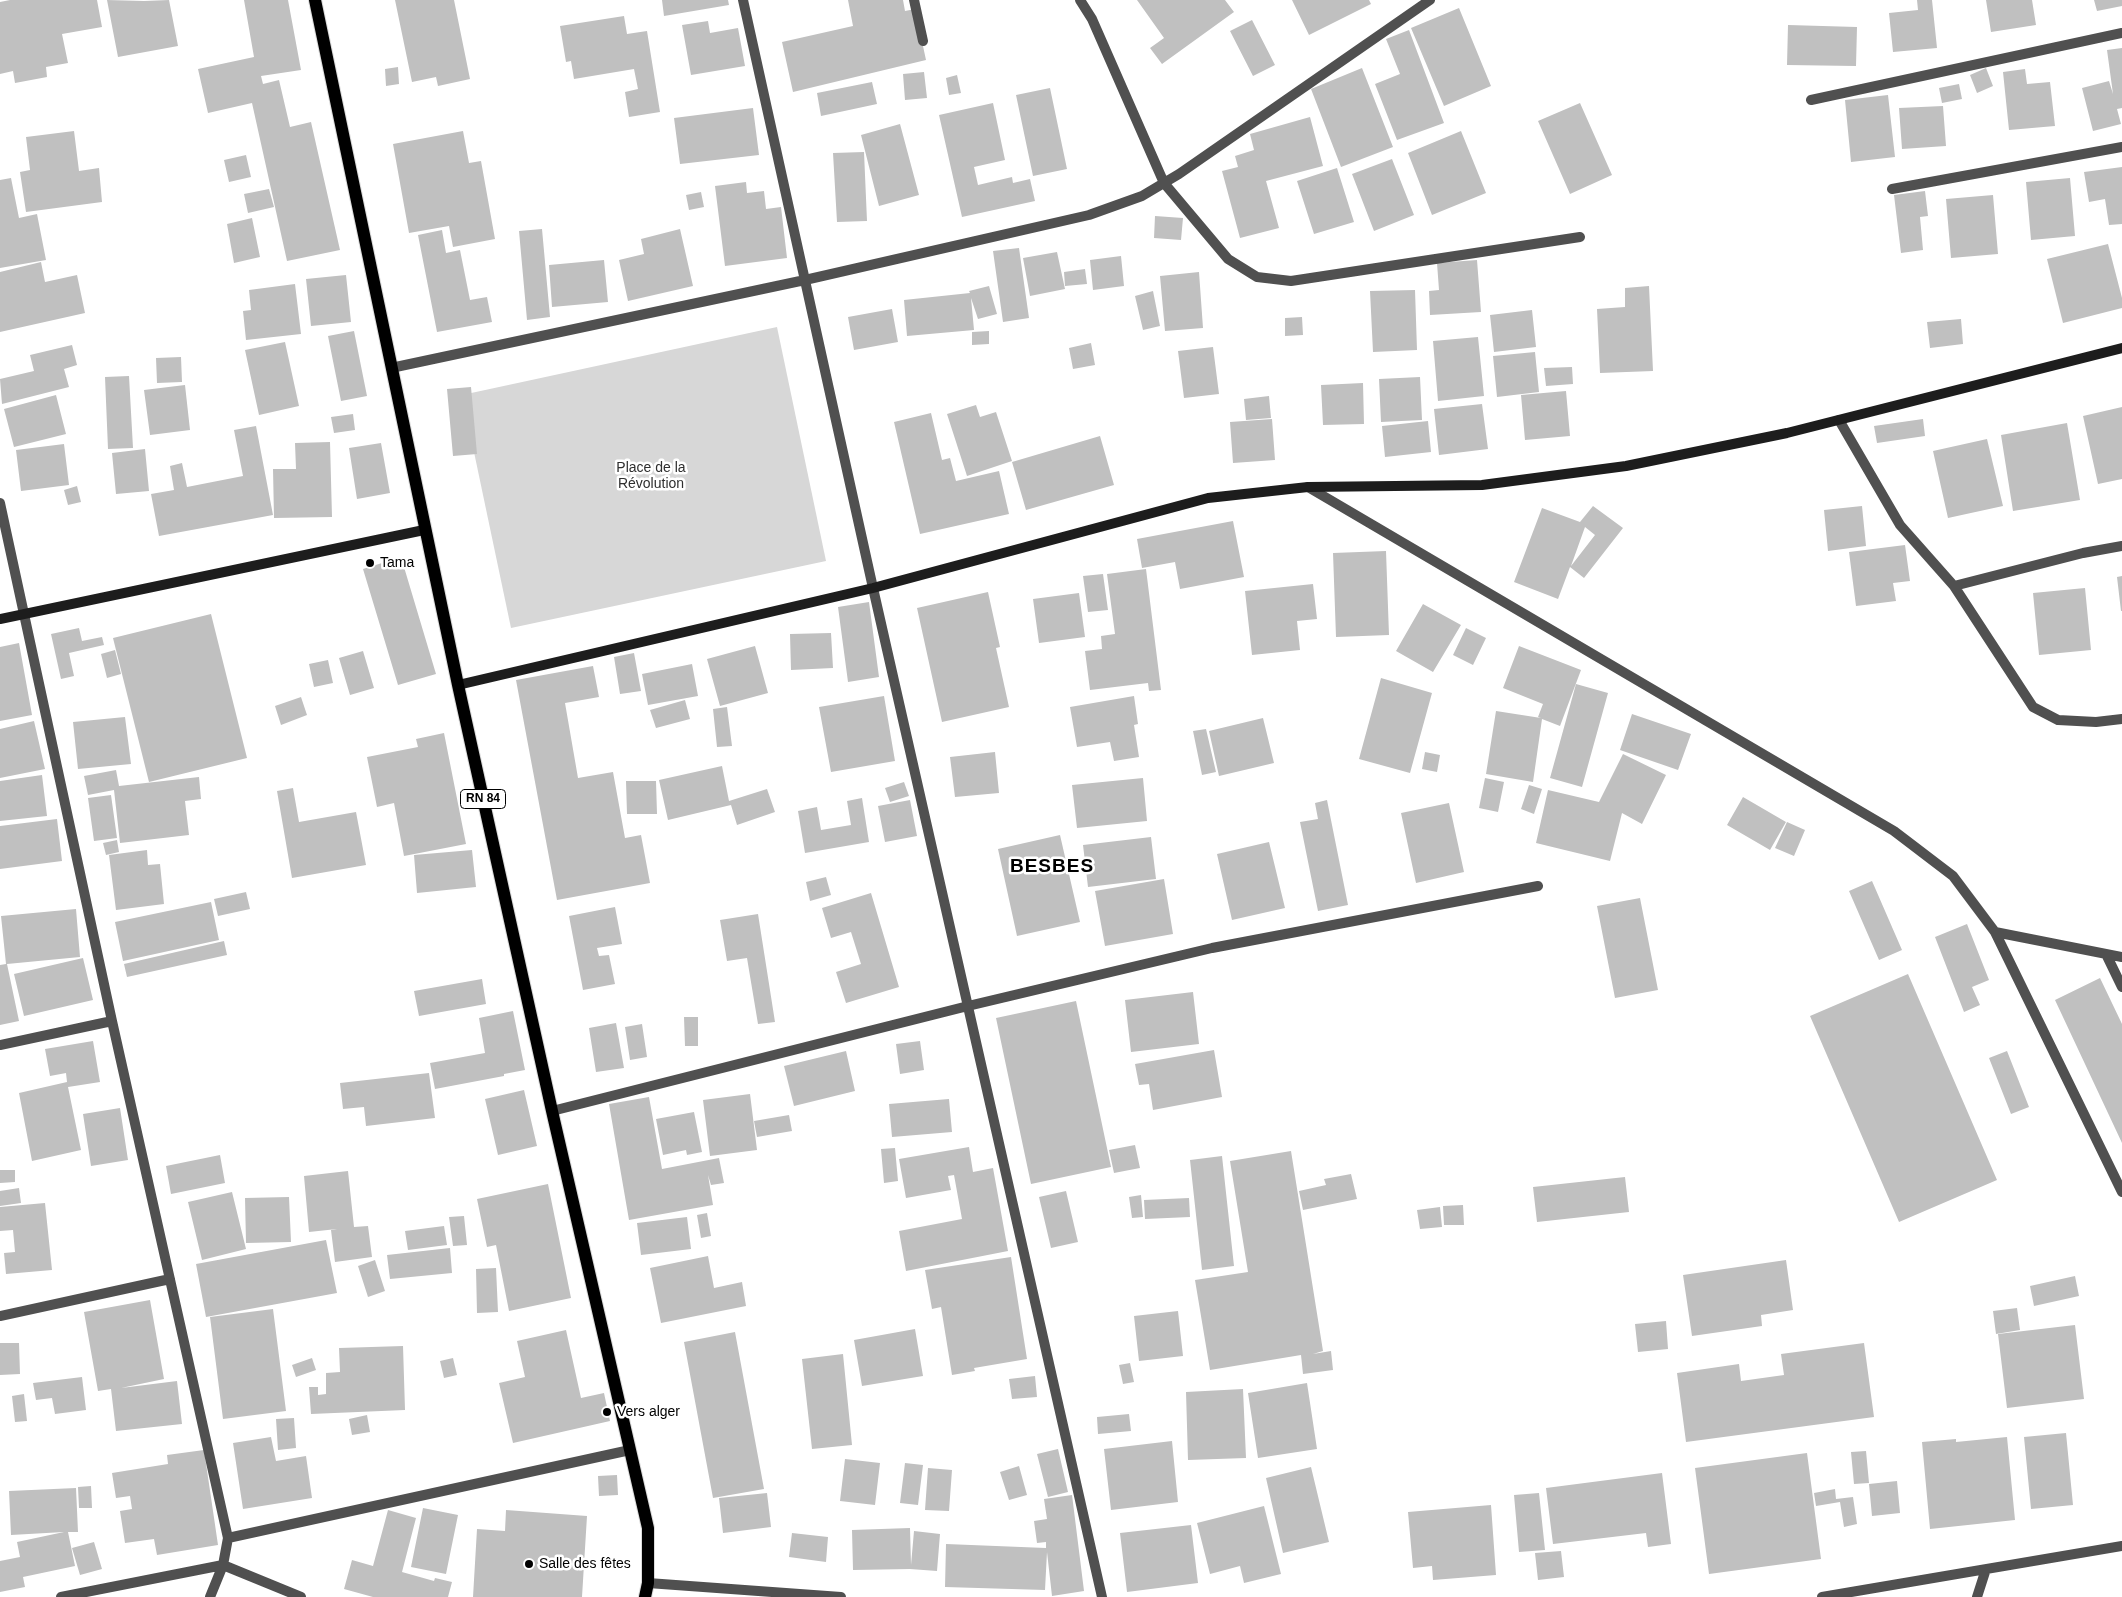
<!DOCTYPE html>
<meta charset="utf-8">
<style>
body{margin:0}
canvas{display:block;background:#fff}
</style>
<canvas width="2122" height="1597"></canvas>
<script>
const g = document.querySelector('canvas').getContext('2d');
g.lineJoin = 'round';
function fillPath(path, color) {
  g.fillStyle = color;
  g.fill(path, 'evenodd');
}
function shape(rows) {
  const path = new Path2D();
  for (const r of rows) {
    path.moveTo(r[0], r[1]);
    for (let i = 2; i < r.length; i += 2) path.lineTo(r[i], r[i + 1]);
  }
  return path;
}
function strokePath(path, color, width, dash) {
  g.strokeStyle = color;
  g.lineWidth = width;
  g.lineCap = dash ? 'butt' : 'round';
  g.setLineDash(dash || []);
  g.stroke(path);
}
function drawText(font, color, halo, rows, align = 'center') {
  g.font = font + ' Arial,sans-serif';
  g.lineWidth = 5;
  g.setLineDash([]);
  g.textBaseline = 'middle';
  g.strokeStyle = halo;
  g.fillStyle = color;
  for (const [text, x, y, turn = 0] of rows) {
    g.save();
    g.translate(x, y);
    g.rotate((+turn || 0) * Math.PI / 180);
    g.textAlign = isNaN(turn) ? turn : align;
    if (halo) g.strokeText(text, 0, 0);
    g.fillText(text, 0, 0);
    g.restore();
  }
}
fillPath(shape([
 [777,327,826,561,511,628,462,395]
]), '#d7d7d7');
fillPath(shape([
 [10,0,97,0,102,27,62,34,68,63,46,67,47,77,15,83,13,71,0,74,0,2],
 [107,0,144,1,169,0,178,46,118,57],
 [244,0,288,0,301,70,261,76,263,84,279,80,290,127,311,122,340,250,287,261,252,103,208,113,198,69,254,57],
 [395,0,454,0,470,79,438,86,436,77,412,82],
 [662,0,728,0,729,5,664,16],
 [848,0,903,0,905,11,915,9,926,60,793,92,782,42,853,26],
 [1137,0,1225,0,1234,12,1162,64,1150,48,1164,38],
 [1292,0,1369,0,1371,4,1309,35],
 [1917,0,1932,0,1937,48,1893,52,1889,13,1918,10],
 [1986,0,2032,0,2036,25,1991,32],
 [2094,0,2122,0,2122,6,2097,11],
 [1459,8,1491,86,1444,106,1411,28],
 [624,16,627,34,647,31,660,112,629,117,625,92,638,89,634,69,574,79,571,61,566,62,560,26],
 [1252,20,1275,65,1253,76,1230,31],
 [708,21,710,33,738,28,745,66,691,75,682,25],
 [1788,25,1857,27,1856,66,1787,65],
 [1409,30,1444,123,1397,140,1375,84,1400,74,1386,39],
 [2122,48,2122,108,2117,109,2121,124,2093,131,2082,88,2109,81,2113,94,2107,50],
 [398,67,399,84,386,86,385,69],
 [1362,68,1393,147,1341,167,1311,89],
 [1986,68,1993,86,1977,93,1970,75],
 [2025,69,2027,84,2050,82,2055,126,2009,130,2003,72],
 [924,72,927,98,905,100,903,74],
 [957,75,961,93,949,95,946,78],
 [872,82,877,104,821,116,817,93],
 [1959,84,1962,99,1942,103,1939,88],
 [1050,88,1067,169,1033,176,1016,95],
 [1888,95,1895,157,1851,162,1845,100],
 [993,103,1005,160,974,167,978,185,1012,177,1013,183,1030,179,1035,201,962,217,939,115],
 [1580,103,1612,175,1570,194,1538,121],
 [1943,106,1946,146,1902,149,1899,108],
 [753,108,759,155,680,164,674,118],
 [1310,117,1323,166,1266,181,1279,228,1240,238,1222,171,1238,167,1235,156,1254,150,1250,134],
 [900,124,919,195,879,206,861,135],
 [74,131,79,171,99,168,102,202,26,212,20,172,30,170,26,137],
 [463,131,469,163,481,161,495,239,453,247,449,226,409,233,393,144],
 [1461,131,1486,193,1432,215,1408,153],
 [864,152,867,221,837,222,833,153],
 [246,155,251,177,229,182,224,160],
 [1392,159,1414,215,1374,231,1352,174],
 [2122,167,2122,224,2109,225,2105,199,2089,202,2084,172],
 [1337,168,1354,222,1314,234,1297,181],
 [11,178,19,218,37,214,46,260,0,268,0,180],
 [2070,178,2075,236,2031,240,2026,182],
 [746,182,747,193,764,191,766,209,781,207,787,258,725,266,715,186],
 [269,189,274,207,248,213,244,194],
 [1925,191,1928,216,1920,217,1923,250,1901,253,1894,195],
 [701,192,704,207,689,210,686,195],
 [1993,195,1998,254,1951,258,1946,199],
 [1155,216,1183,218,1181,240,1154,238],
 [252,218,260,257,234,263,227,224],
 [542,229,550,317,527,320,519,231],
 [680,229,693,286,628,301,619,260,644,254,641,239],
 [442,230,446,253,460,250,470,300,487,297,492,322,437,332,418,235],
 [2108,244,2122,298,2122,308,2063,323,2047,259],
 [1019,248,1029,318,1003,322,993,251],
 [1057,252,1065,289,1030,296,1023,258],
 [1121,256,1124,286,1093,290,1090,260],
 [604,260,608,302,552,307,549,265],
 [1477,260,1481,312,1430,315,1429,291,1439,290,1437,263],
 [41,262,45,282,77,275,85,313,0,332,0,272],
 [1085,269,1087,284,1065,286,1064,272],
 [1199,272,1203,328,1165,331,1160,276],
 [346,275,351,322,311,326,306,279],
 [295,284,301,334,246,340,243,311,251,310,249,290],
 [989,286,997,314,978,319,971,298,974,330,907,336,904,300,970,293,969,291],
 [1649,286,1653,371,1600,373,1597,309,1625,307,1625,288],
 [1415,290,1417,350,1373,352,1370,291],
 [1153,291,1160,326,1143,330,1135,296],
 [892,309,898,342,854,350,848,317],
 [1532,310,1536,347,1494,352,1490,315],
 [1302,317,1303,335,1285,336,1285,318],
 [1961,319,1963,344,1930,348,1927,322],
 [354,331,367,396,341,401,328,336],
 [989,331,989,344,972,345,972,332],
 [1478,337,1484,396,1438,401,1433,341],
 [285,342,299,406,259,415,245,350],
 [1091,343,1095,365,1073,369,1069,348],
 [72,345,77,365,64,369,69,387,2,404,0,379,34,371,30,355],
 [1213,347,1219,394,1184,398,1178,351],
 [1535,352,1539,392,1497,397,1493,356],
 [181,357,182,382,157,383,156,358],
 [1572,367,1573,384,1546,386,1544,368],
 [129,376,133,448,108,449,105,377],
 [1420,377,1422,420,1381,422,1379,379],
 [1363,383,1364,424,1323,425,1321,385],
 [185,385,190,430,150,435,144,390],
 [471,387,477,454,453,456,447,389],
 [1566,391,1570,436,1525,440,1521,395],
 [56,395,66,434,14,447,4,409],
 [1269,396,1271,418,1246,420,1244,399],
 [1482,404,1488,449,1439,455,1434,409],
 [976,405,980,417,996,412,1012,461,967,476,947,414],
 [2122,407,2122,479,2098,484,2083,416],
 [931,413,942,460,950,458,956,481,999,471,1009,514,920,534,894,422],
 [353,414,355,430,334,433,331,417],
 [1272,419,1275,460,1233,463,1230,422],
 [1923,419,1925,436,1877,443,1874,426],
 [1428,421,1431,452,1385,457,1382,426],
 [2067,423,2080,500,2013,511,2001,435],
 [256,426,273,515,159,536,151,494,174,490,170,466,182,463,187,487,243,476,234,430],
 [1100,436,1114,485,1026,510,1012,462],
 [1987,439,2003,506,1948,518,1933,451],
 [330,442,332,517,274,518,273,469,296,469,295,443],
 [381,443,390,493,357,499,349,448],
 [64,444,69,485,21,491,16,450],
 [145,449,149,491,116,494,112,453],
 [77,486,81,502,68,505,64,490],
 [1593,506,1623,528,1584,578,1570,567,1558,599,1514,582,1542,508,1580,522],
 [1585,527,1595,535,1571,566],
 [1862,506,1866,546,1828,551,1824,510],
 [1233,521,1244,577,1180,589,1175,562,1142,568,1137,539],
 [1905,545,1910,581,1893,583,1896,601,1856,606,1849,552],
 [1386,551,1389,635,1336,637,1333,553],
 [401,557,436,674,398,685,363,569],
 [1146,569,1161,690,1149,691,1148,683,1090,690,1085,651,1102,649,1101,636,1115,634,1107,574],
 [1103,574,1108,610,1088,612,1083,576],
 [2122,576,2122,611,2121,611,2117,577],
 [1313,584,1317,619,1297,621,1300,650,1252,655,1245,591],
 [2085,588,2091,650,2039,655,2033,593],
 [988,592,1000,647,996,648,1009,707,942,722,917,608],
 [1079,593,1085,637,1039,643,1033,599],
 [869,602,879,677,848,682,838,607],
 [1423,604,1461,625,1433,672,1396,651],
 [211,614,247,758,149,782,113,638],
 [79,628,82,641,102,637,104,645,69,653,74,676,61,679,51,634],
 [1466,628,1486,638,1473,665,1453,655],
 [831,633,833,668,791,670,790,634],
 [19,643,32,715,0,721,0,647],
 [755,646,768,693,720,706,707,659],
 [1519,646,1581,670,1560,726,1542,719,1533,782,1486,774,1496,711,1541,718,1538,717,1543,704,1503,688],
 [115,650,121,674,107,678,101,654],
 [363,651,374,688,350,695,339,658],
 [634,653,641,691,620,694,614,657],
 [328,660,333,683,314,687,309,664],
 [692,664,698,696,648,705,642,674],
 [593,666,599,697,565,703,578,778,613,772,625,838,641,835,650,883,557,900,516,680],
 [1381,678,1432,693,1410,773,1359,759],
 [1576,684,1608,693,1582,787,1550,778],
 [884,696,895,761,831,772,819,707],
 [1134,696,1138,724,1134,725,1139,757,1114,761,1110,742,1077,747,1070,707],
 [301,697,307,715,281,725,275,706],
 [685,700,690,719,656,728,650,710],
 [727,707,732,746,717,747,713,709],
 [1632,714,1691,734,1678,770,1620,750],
 [125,717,131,764,78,769,73,722],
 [1263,718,1274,763,1219,776,1209,731],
 [34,721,45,769,0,778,0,729],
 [1206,729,1216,772,1202,775,1193,731],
 [444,733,466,844,404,856,394,803,377,807,367,757,418,747,416,739],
 [995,752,999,793,955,797,950,757],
 [1425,752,1440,755,1437,772,1422,769],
 [1623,754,1666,775,1642,824,1622,813,1610,861,1536,843,1548,790,1599,802],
 [722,766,729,801,767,789,775,812,737,825,731,805,668,820,659,780],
 [116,770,119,786,199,777,201,799,185,801,189,835,120,843,114,790,88,795,84,776],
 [42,775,47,816,0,821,0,781],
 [1143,778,1147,821,1077,828,1072,785],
 [1485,778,1504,782,1498,812,1479,808],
 [626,781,656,781,657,814,627,814],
 [904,782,909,796,890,802,885,788],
 [1529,785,1542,789,1534,814,1521,809],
 [293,788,299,822,356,812,366,865,292,878,277,791],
 [111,795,117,838,94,841,88,798],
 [1743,797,1786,822,1770,850,1727,825],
 [862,798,869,842,805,853,798,811,817,807,821,830,851,825,847,801],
 [910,800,917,836,885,842,878,806],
 [1327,800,1348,905,1318,911,1300,822,1318,819,1315,803],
 [1449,803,1464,872,1416,883,1401,813],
 [57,819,62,861,0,869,0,826],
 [1787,822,1805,830,1794,856,1775,848],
 [1060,835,1080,922,1017,936,998,849],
 [1151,837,1156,879,1088,887,1083,845],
 [117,840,119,852,106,855,103,843],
 [1269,842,1285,908,1232,920,1217,854],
 [147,850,148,865,160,864,164,904,116,910,109,855],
 [472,850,476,887,417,893,414,855],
 [826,877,831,895,810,901,806,882],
 [1164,879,1173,934,1105,946,1095,891],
 [1872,881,1902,950,1879,960,1849,891],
 [246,892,250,909,218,916,214,899],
 [871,893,899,987,846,1003,836,972,861,964,851,932,831,938,822,908],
 [1640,898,1658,990,1615,998,1597,906],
 [211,902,219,940,123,961,115,922],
 [615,907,622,944,597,948,599,956,609,955,615,984,583,990,569,916],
 [76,909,80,957,7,964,19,1021,0,1025,0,965,6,964,1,916],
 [758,914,775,1022,758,1024,747,958,727,961,720,920],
 [1967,924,1989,980,1972,987,1980,1005,1964,1012,1935,937],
 [224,941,227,955,127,977,124,964],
 [83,958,93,1000,24,1016,14,974],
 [1908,974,1997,1180,1899,1222,1810,1016],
 [2100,978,2122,1024,2122,1143,2055,1000],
 [482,979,486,1004,419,1016,414,991],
 [1193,992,1199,1044,1131,1052,1125,1000],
 [1076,1001,1111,1167,1031,1184,996,1018],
 [513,1011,525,1070,504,1074,504,1076,435,1089,430,1063,485,1053,479,1018],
 [684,1017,698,1017,698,1046,685,1046],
 [616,1023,624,1068,596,1072,589,1028],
 [642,1024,647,1057,630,1060,625,1027],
 [93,1041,100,1082,68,1087,81,1150,32,1161,19,1093,67,1082,66,1073,50,1076,45,1049],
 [920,1041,924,1070,900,1074,896,1044],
 [1214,1050,1222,1097,1153,1110,1149,1084,1139,1085,1135,1064],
 [846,1051,855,1091,794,1106,784,1066],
 [2007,1051,2029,1107,2011,1114,1989,1058],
 [429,1073,435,1118,366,1126,364,1107,343,1109,340,1083],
 [524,1090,537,1146,498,1155,485,1099],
 [750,1094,757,1150,710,1156,703,1100],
 [649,1097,662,1169,719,1158,724,1183,711,1185,708,1175,713,1205,629,1220,609,1104],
 [949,1099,952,1132,892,1137,889,1104],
 [120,1108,128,1160,91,1166,83,1114],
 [694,1112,702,1152,687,1155,686,1150,663,1155,656,1119],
 [789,1115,792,1131,757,1137,754,1121],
 [1135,1145,1140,1168,1114,1173,1109,1150],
 [969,1147,973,1172,993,1168,1008,1251,906,1271,899,1231,962,1219,954,1175,948,1176,951,1190,906,1198,899,1159],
 [895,1148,898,1181,884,1183,881,1149],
 [1291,1151,1323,1351,1313,1354,1331,1351,1333,1370,1303,1374,1301,1355,1210,1370,1195,1280,1248,1272,1230,1161],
 [220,1155,225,1183,171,1194,166,1166],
 [1222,1156,1234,1266,1202,1270,1190,1160],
 [0,1170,15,1170,15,1182,0,1183],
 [348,1171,354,1227,368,1226,372,1257,335,1262,331,1230,337,1229,309,1232,304,1176],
 [1351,1174,1357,1199,1303,1210,1299,1191,1326,1185,1324,1179],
 [1625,1177,1629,1212,1537,1222,1533,1187],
 [548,1184,571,1298,509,1311,496,1245,487,1247,477,1199],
 [19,1188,21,1203,0,1206,0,1191],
 [1066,1191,1078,1242,1051,1248,1039,1197],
 [232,1192,246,1249,202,1260,188,1202],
 [1141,1195,1143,1217,1132,1218,1129,1197],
 [289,1197,291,1242,246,1243,245,1198],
 [1189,1198,1190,1217,1145,1219,1144,1200],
 [45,1203,52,1270,6,1274,4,1253,15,1252,13,1230,0,1231,0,1207],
 [1463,1205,1464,1225,1444,1225,1443,1206],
 [1440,1207,1442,1227,1420,1229,1417,1210],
 [707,1213,711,1236,701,1238,697,1215],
 [464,1216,467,1245,453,1246,449,1217],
 [687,1217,691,1249,641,1255,637,1223],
 [444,1226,447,1245,408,1250,405,1231],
 [326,1240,337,1293,206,1317,196,1264],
 [450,1248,452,1273,390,1279,387,1255],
 [708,1256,714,1288,742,1282,746,1306,661,1323,650,1268],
 [1011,1257,1027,1359,974,1368,975,1371,952,1375,941,1307,932,1309,925,1270],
 [375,1260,385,1291,368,1297,358,1266],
 [1786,1260,1793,1310,1761,1315,1762,1326,1692,1336,1683,1275],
 [496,1268,498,1312,477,1313,476,1269],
 [2075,1276,2079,1296,2034,1306,2030,1286],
 [150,1300,164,1379,121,1388,177,1381,182,1424,116,1431,111,1389,98,1391,84,1312],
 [2017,1308,2020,1330,1996,1334,1993,1311],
 [273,1309,286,1411,223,1419,210,1317],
 [1178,1311,1183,1356,1139,1361,1134,1316],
 [1666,1321,1668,1349,1638,1352,1635,1324],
 [2075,1325,2084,1399,2007,1408,1998,1334],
 [915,1329,923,1376,862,1386,854,1340],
 [566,1330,581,1398,604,1393,610,1421,513,1443,499,1383,525,1377,517,1341],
 [735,1332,764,1489,713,1498,684,1342],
 [0,1343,19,1343,20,1374,0,1375],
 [1864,1343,1874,1417,1686,1442,1677,1373,1739,1364,1741,1381,1784,1375,1781,1354],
 [403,1346,405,1410,311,1414,309,1387,318,1387,318,1395,326,1394,326,1373,340,1372,339,1348],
 [843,1354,852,1445,812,1449,802,1359],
 [312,1358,316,1370,296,1377,292,1365],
 [453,1358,457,1375,444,1378,440,1361],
 [1130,1363,1134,1382,1123,1384,1119,1365],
 [1035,1376,1037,1397,1012,1399,1009,1379],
 [82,1377,86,1410,55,1414,52,1398,36,1400,33,1383],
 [1307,1383,1317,1449,1258,1458,1248,1393],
 [1243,1389,1246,1458,1188,1460,1186,1392],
 [24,1394,27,1421,15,1422,12,1396],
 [1129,1414,1131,1431,1098,1434,1097,1417],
 [367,1415,370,1432,352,1435,349,1419],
 [294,1418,296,1448,278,1450,276,1419],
 [2066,1433,2073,1505,2031,1509,2024,1437],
 [271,1437,276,1461,306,1456,312,1498,243,1509,233,1443],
 [2007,1437,2015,1520,1930,1529,1922,1442,1956,1439,1956,1442],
 [1172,1441,1178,1502,1111,1510,1104,1449],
 [1058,1449,1068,1492,1048,1497,1037,1454],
 [204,1450,218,1545,157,1555,154,1539,125,1543,120,1511,132,1509,130,1496,116,1498,112,1473,168,1464,167,1455],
 [1866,1451,1869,1483,1854,1484,1851,1452],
 [1807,1453,1821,1559,1709,1574,1695,1468],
 [845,1459,880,1463,875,1505,840,1501],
 [905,1463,923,1465,918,1505,900,1503],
 [1019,1466,1027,1495,1009,1500,1000,1472],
 [1311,1467,1329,1542,1283,1553,1266,1478],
 [928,1468,952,1470,949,1511,925,1510],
 [1662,1473,1671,1544,1648,1547,1646,1533,1553,1544,1546,1488],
 [617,1475,618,1495,599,1496,598,1476],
 [1897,1481,1900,1513,1872,1516,1869,1484],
 [91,1486,92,1508,79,1508,78,1487],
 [76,1488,78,1532,68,1532,75,1566,23,1577,25,1587,0,1592,0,1561,20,1557,17,1542,64,1532,11,1535,9,1491],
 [1835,1489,1836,1499,1853,1497,1857,1524,1844,1527,1840,1502,1816,1506,1814,1493],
 [767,1493,771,1527,723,1533,719,1498],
 [1539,1493,1545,1550,1519,1552,1514,1495],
 [1072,1495,1084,1591,1052,1596,1047,1552,1045,1590,945,1587,946,1544,1046,1548,1046,1542,1037,1543,1034,1521,1047,1519,1044,1499],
 [1491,1505,1496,1575,1433,1580,1432,1566,1413,1568,1408,1512],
 [1264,1506,1281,1574,1244,1583,1240,1566,1210,1574,1197,1523],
 [423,1508,458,1515,446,1574,411,1567],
 [388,1510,416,1518,402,1572,434,1581,435,1578,452,1582,448,1597,373,1597,344,1589,352,1560,373,1566],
 [506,1510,587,1516,582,1597,473,1597,477,1529,505,1531],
 [1191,1525,1198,1583,1127,1592,1120,1533],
 [910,1528,911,1565,914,1531,940,1534,937,1571,910,1569,853,1570,852,1530],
 [792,1533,828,1537,826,1562,789,1557],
 [94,1542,102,1569,80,1575,72,1548],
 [1561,1551,1564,1577,1538,1580,1535,1553]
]), '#c0c0c0');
const primary = shape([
 [315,0,458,685,552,1111,648,1528,648,1583,645,1597]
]);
strokePath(primary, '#dbdbdb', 14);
strokePath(shape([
 [743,0,873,588,1102,1597],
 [914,0,923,41],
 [1080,0,1092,19,1164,183,1228,259,1257,277,1291,281,1580,237],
 [1811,100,2122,33],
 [1892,189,2122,147],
 [391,368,805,280,1089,215,1142,196,1179,174,1430,0],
 [1839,420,1900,525,1954,586,2033,707,2058,720,2096,722,2122,719],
 [1308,487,1894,831,1953,876,1995,932,2122,1192],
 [0,503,112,1021,228,1538,223,1565,210,1597],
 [1954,586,2083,553,2122,546],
 [1995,932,2122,957],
 [2106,954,2122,987],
 [0,1045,112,1021],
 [552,1111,968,1006,1212,948,1538,886],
 [0,1316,170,1279],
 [228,1538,630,1450],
 [648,1583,841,1597],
 [61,1597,223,1565,301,1597],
 [1822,1597,2122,1546],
 [1977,1597,1986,1569]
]), '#505050', 10);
strokePath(shape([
 [0,619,424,530],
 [458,685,873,588,1208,498,1308,487,1482,485,1626,466,1787,433,2122,348]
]), '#1d1d1d', 10);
strokePath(primary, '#000', 12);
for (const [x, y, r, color] of [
 [370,563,5,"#000"],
 [607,1412,5,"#000"],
 [529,1564,5,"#000"]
]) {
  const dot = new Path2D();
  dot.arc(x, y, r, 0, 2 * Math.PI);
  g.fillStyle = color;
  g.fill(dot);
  strokePath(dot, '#fff', 2);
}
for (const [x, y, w] of [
 [483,799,45]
]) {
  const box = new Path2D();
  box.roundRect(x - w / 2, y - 9.5, w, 19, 4);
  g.fillStyle = '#fff';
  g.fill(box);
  strokePath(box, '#000', 1);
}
drawText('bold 12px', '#000', null, [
 ["RN 84",483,799]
]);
drawText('14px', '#2e2e2e', '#fff', [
 ["Place de la",651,468],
 ["Révolution",651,484]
]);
drawText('14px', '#000', '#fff', [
 ["Tama",380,563],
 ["Vers alger",617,1412],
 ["Salle des fêtes",539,1564]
], 'left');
g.letterSpacing = '1px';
drawText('bold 19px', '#000', '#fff', [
 ["BESBES",1052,867]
]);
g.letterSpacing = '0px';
</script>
